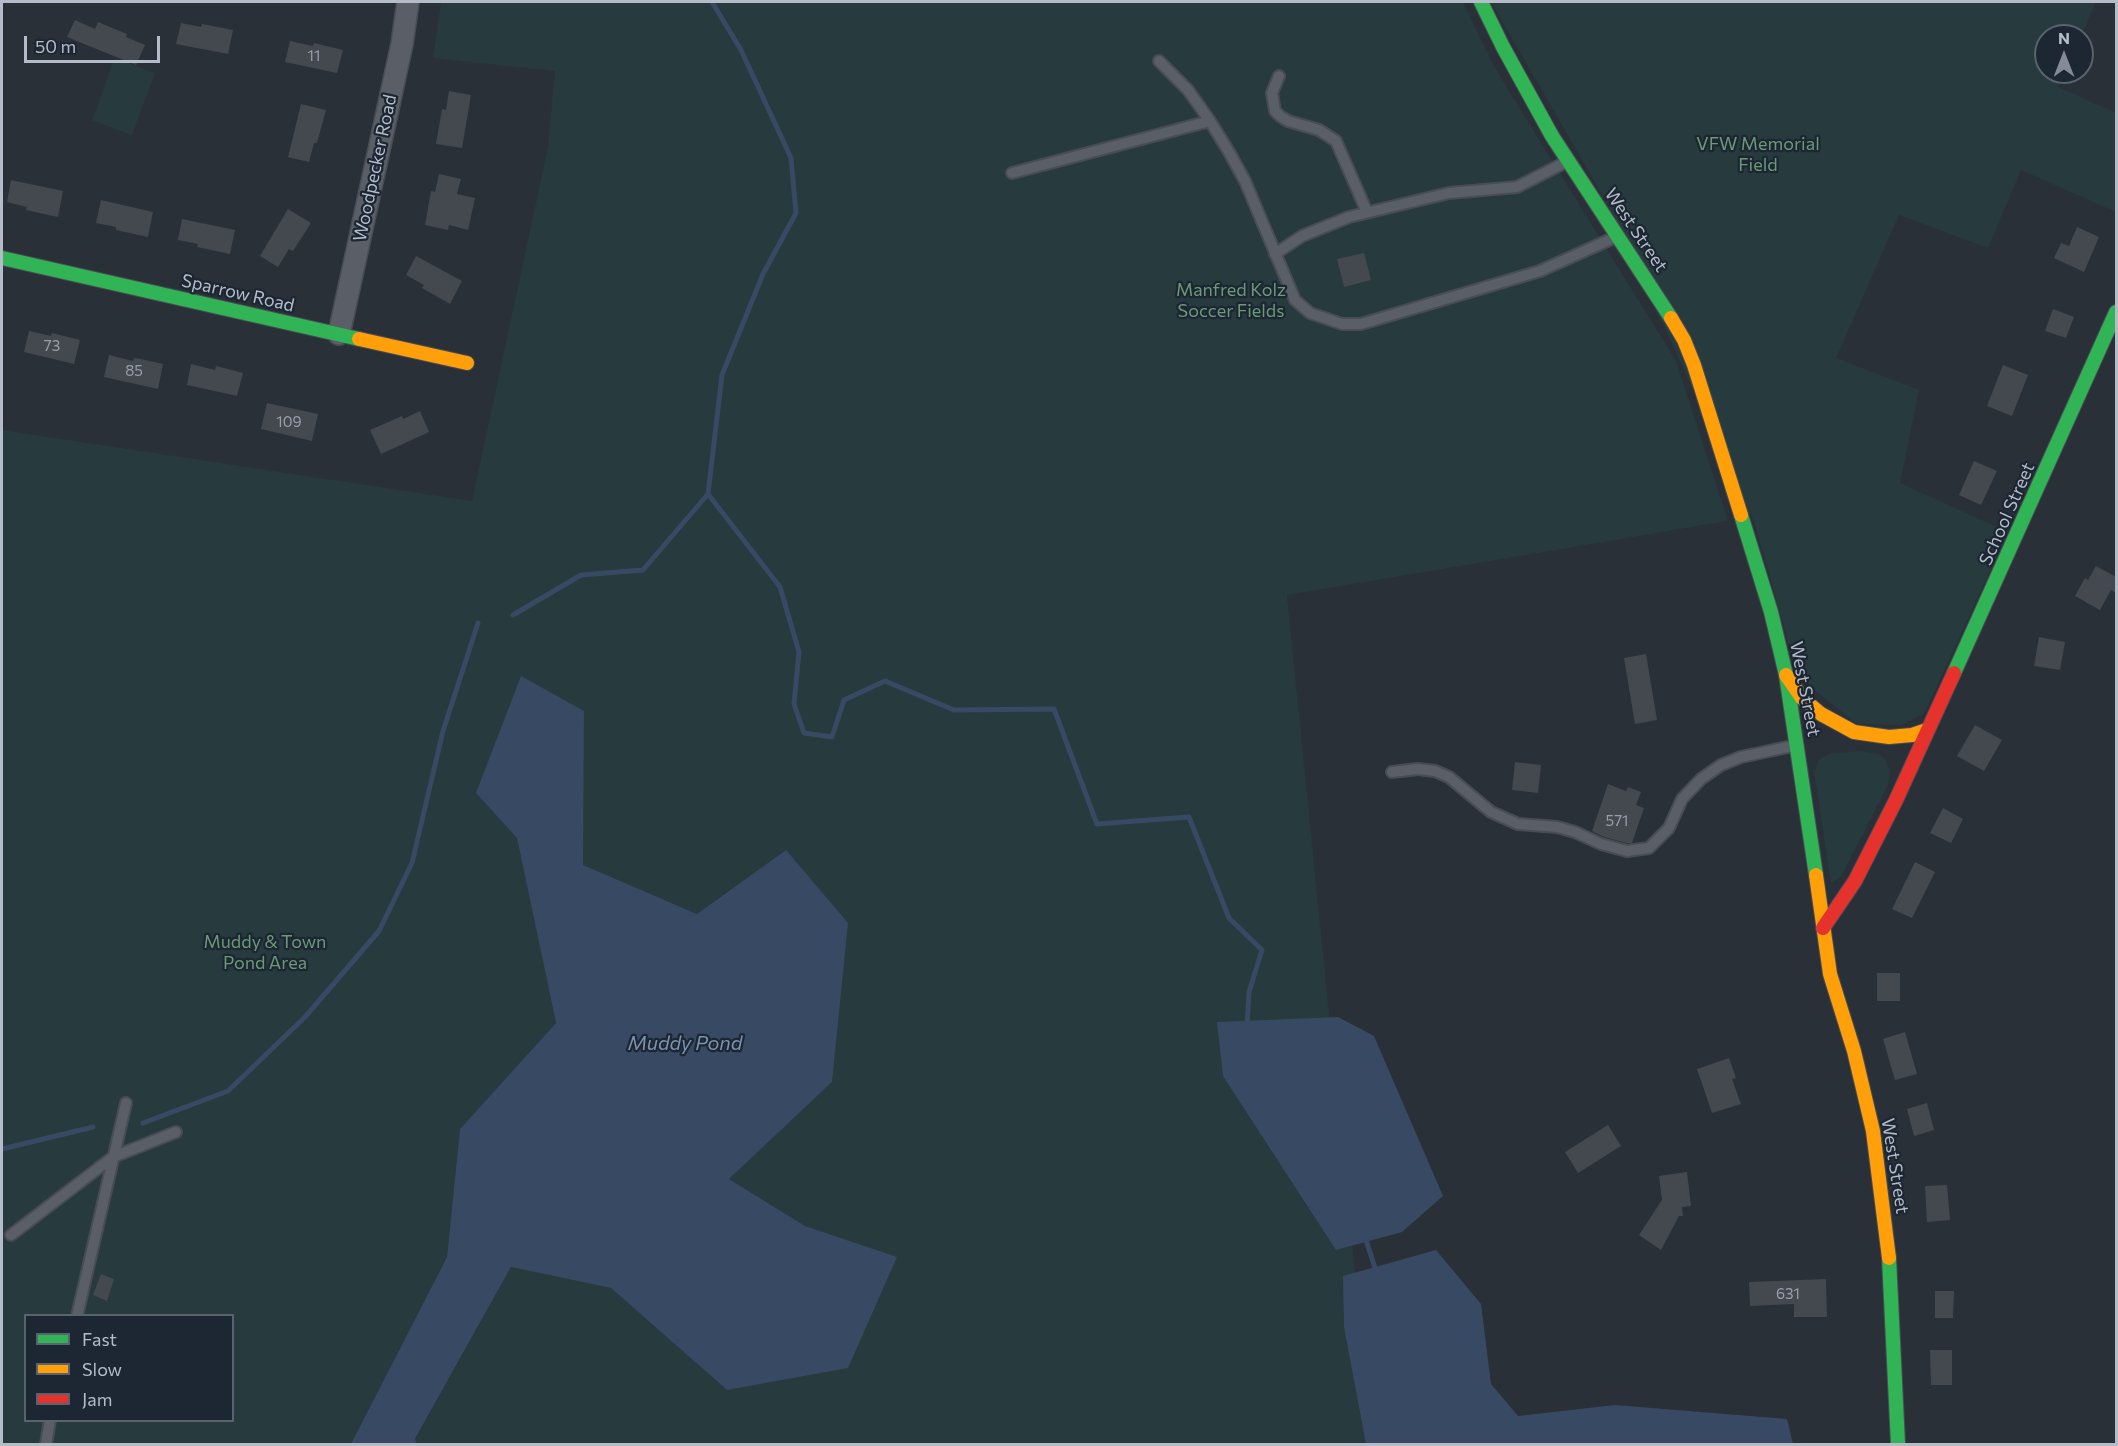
<!DOCTYPE html>
<style>
body{margin:0}
#map{position:relative;width:2118px;height:1446px;overflow:hidden;background:#2a3038;font-family:Commissioner,sans-serif}
canvas{display:block}
.frame{position:absolute;inset:0;border:3px solid #b4bcc9;pointer-events:none}
.legend{position:absolute;left:24px;top:1314px;width:210px;height:108px;box-sizing:border-box;background:#1d2633;border:2px solid #59626f;margin:0;padding:8px 10px;list-style:none;font-size:18px;color:#b4bcc9}
.legend li{display:flex;align-items:center;gap:12px;height:30px}
.legend b{width:30px;border:2px solid #59626f}
.north{position:absolute;left:2034px;top:24px;width:60px;height:60px;box-sizing:border-box;background:#1d2633;border:2px solid #59626f;border-radius:50%;rotate:0deg;font-size:16px;font-weight:700;line-height:24px;text-align:center;color:#b4bcc9}
.north::after{content:'';display:block;margin:auto;width:21px;height:27px;background:#848b96;clip-path:polygon(50% 0,100% 100%,50% 72%,0 100%)}
.scale{position:absolute;left:24px;top:36px;width:136px;height:27px;box-sizing:border-box;border:3px solid #b4bcc9;border-top:0;padding-left:8px;font-size:18px;line-height:21px;white-space:nowrap;color:#b4bcc9;-webkit-text-stroke:4px #1d2633;paint-order:stroke}
</style>
<div id="map">
<canvas width="2118" height="1446"></canvas>
<div class="frame"></div>
<ul class="legend">
<li><b style="height:8px;background:#30b455"></b>Fast</li>
<li><b style="height:8px;background:#ff9f0a"></b>Slow</li>
<li><b style="height:8px;background:#e5322d"></b>Jam</li>
</ul>
<div class="north">N</div>
<div class="scale">50 m</div>
</div>
<script>
const g = document.querySelector('canvas').getContext('2d');
g.lineJoin = 'round';
function fillPath(path, color) {
  g.fillStyle = color;
  g.fill(path, 'evenodd');
}
function shape(rows) {
  const path = new Path2D();
  for (const r of rows) {
    path.moveTo(r[0], r[1]);
    for (let i = 2; i < r.length; i += 2) path.lineTo(r[i], r[i + 1]);
  }
  return path;
}
function strokePath(path, color, width, dash) {
  g.strokeStyle = color;
  g.lineWidth = width;
  g.lineCap = dash ? 'butt' : 'round';
  g.setLineDash(dash || []);
  g.stroke(path);
}
function drawText(font, color, halo, rows, align = 'center') {
  g.font = font + ' Commissioner,sans-serif';
  g.lineWidth = 4.5;
  g.setLineDash([]);
  g.textBaseline = 'middle';
  g.strokeStyle = halo;
  g.fillStyle = color;
  for (const [text, x, y, turn = 0] of rows) {
    g.save();
    g.translate(x, y);
    g.rotate((+turn || 0) * Math.PI / 180);
    g.textAlign = isNaN(turn) ? turn : align;
    if (halo) g.strokeText(text, 0, 0);
    g.fillText(text, 0, 0);
    g.restore();
  }
}
fillPath(shape([
 [441,2,1463,2,1493,65,1676,361,1728,521,1287,595,1372,1444,417,1444,415,1440,511,1267,611,1288,727,1390,897,1258,805,1226,729,1179,832,1082,786,850,697,914,582,865,584,711,476,793,517,837,556,1023,460,1129,447,1257,351,1444,2,1444,2,430,472,501,548,147,555,71,433,58],
 [26,1316,232,1316,232,1420,26,1420],
 [1491,2,2096,2,2081,36,2046,36,2046,72,2065,72,2058,87,2116,113,2116,212,2021,170,1988,248,1899,215,1836,358,1919,390,1900,483,2008,532,1924,714,1901,725,1857,724,1798,677,1755,524,1608,205],
 [115,58,155,73,132,135,92,120],
 [1858,751,1879,754,1886,760,1890,771,1888,785,1841,877,1831,883,1814,772,1819,760,1829,754]
]), '#273a3e');
fillPath(shape([
 [521,676,584,711,583,865,697,914,786,850,848,923,832,1082,729,1179,805,1226,897,1257,848,1368,727,1390,611,1288,511,1267,415,1439,417,1444,351,1444,447,1257,460,1129,556,1023,517,838,476,793],
 [1338,1017,1374,1036,1443,1196,1402,1232,1336,1250,1223,1076,1217,1022],
 [1436,1250,1481,1304,1491,1384,1518,1416,1615,1405,1787,1419,1793,1444,1366,1444,1344,1327,1343,1276]
]), '#384963');
strokePath(shape([
 [708,494,780,587,799,652,794,704,804,733,832,737,844,700,885,681,954,710,1054,709,1097,824,1189,817,1229,918,1262,950,1249,992,1247,1027],
 [513,615,581,575,643,570,708,494,722,375,763,274,796,213,791,158,741,50,712,2],
 [143,1123,228,1091,305,1017,379,931,412,863,443,731,478,623],
 [2,1149,93,1127],
 [1365,1237,1377,1274]
]), '#384963', 5);
fillPath(shape([
 [75,20,95,29,98,22,127,34,126,37,145,45,136,65,67,37],
 [181,23,201,27,202,24,233,30,228,54,176,44],
 [290,41,313,46,314,43,343,50,337,73,285,62],
 [449,91,471,95,462,148,436,144,442,109,446,110],
 [301,104,326,110,317,143,314,143,309,162,288,157],
 [439,174,461,179,457,194,475,198,468,230,449,225,448,230,425,225,431,191,435,192],
 [11,180,63,191,58,217,26,210,27,207,7,202],
 [101,200,153,212,148,237,116,230,116,227,96,223],
 [288,209,311,223,293,251,289,249,278,267,260,256],
 [182,219,235,230,230,254,197,247,198,244,178,240],
 [2077,227,2099,237,2084,272,2054,258,2061,243,2069,246],
 [1364,253,1371,280,1344,287,1337,259],
 [416,256,462,281,450,304,422,288,424,285,406,275],
 [2053,309,2074,317,2066,338,2045,331],
 [29,331,51,336,52,333,80,340,74,364,24,352],
 [109,355,133,361,134,358,141,359,163,364,158,389,104,377],
 [191,364,215,370,216,366,243,373,237,396,187,385],
 [2003,365,2028,375,2012,416,1987,406],
 [267,403,318,414,312,441,261,429],
 [420,411,429,432,381,454,370,430,402,416,403,419],
 [1974,461,1997,471,1981,505,1959,495],
 [2096,566,2116,577,2116,593,2111,590,2100,610,2075,596,2085,578,2088,580],
 [2039,637,2065,642,2060,670,2034,666],
 [1646,654,1657,720,1635,724,1624,658],
 [1975,725,2002,740,1984,771,1957,756],
 [1515,762,1541,765,1538,793,1512,790],
 [1608,784,1626,791,1628,787,1641,792,1636,805,1644,808,1632,843,1627,843,1604,837,1592,831],
 [1943,808,1963,819,1951,843,1930,833],
 [1915,862,1935,872,1912,918,1892,909],
 [1877,973,1900,973,1900,1001,1877,1001],
 [1905,1032,1917,1074,1895,1080,1883,1039],
 [1729,1058,1736,1078,1732,1079,1741,1104,1712,1113,1697,1069],
 [1927,1103,1934,1130,1914,1136,1907,1109],
 [1608,1125,1621,1146,1578,1173,1565,1152],
 [1687,1172,1691,1206,1682,1207,1683,1216,1679,1216,1661,1250,1639,1235,1662,1200,1659,1176],
 [1947,1185,1950,1220,1927,1222,1925,1186],
 [101,1274,114,1279,107,1301,93,1295],
 [1826,1279,1827,1317,1794,1317,1794,1304,1750,1306,1749,1282],
 [1935,1291,1954,1291,1953,1318,1935,1318],
 [1930,1350,1952,1350,1952,1385,1931,1385]
]), '#444950');
const lane = shape([
 [1159,61,1188,90,1210,121],
 [1279,76,1272,93,1275,111,1280,116,1288,121,1319,130,1336,141,1367,212],
 [1012,173,1210,121,1229,152,1245,181,1295,300,1310,313,1342,324,1361,324,1540,271,1618,236],
 [1275,254,1302,236,1349,217,1449,193,1517,187,1566,162],
 [1392,772,1418,769,1435,771,1449,777,1491,812,1518,824,1557,827,1575,832,1601,844,1627,851,1649,848,1669,828,1682,799,1701,779,1721,765,1741,757,1797,745],
 [11,1235,113,1157,176,1132],
 [77,1316,126,1103],
 [46,1444,50,1420]
]);
const street = shape([
 [339,334,402,44,408,2]
]);
const fast = shape([
 [1481,2,1503,47,1552,136,1671,318],
 [2,258,359,339],
 [1741,515,1771,612,1786,675,1816,875],
 [1954,673,2116,312],
 [1889,1258,1898,1444]
]);
const slow = shape([
 [1671,318,1684,340,1694,365,1741,515],
 [359,339,467,363],
 [1786,675,1802,698,1821,714,1854,732,1889,737,1912,735,1927,730],
 [1816,875,1830,974,1854,1051,1873,1131,1889,1258]
]);
const jam = shape([
 [1823,928,1855,881,1896,800,1954,673]
]);
strokePath(lane, '#484c53', 14);
strokePath(street, '#484c53', 24);
strokePath(fast, '#484c53', 16);
strokePath(slow, '#484c53', 16);
strokePath(jam, '#484c53', 16);
strokePath(lane, '#5a5e66', 10);
strokePath(street, '#5a5e66', 21);
strokePath(fast, '#30b455', 14);
strokePath(slow, '#ff9f0a', 14);
strokePath(jam, '#e5322d', 14);
drawText('15px', '#989fab', null, [
 ["11",314,56],
 ["73",52,346],
 ["85",134,371],
 ["109",289,422],
 ["571",1617,821],
 ["631",1788,1294]
]);
drawText('18px', '#6b9a76', '#1d2633', [
 ["VFW Memorial",1758,144],
 ["Field",1758,165],
 ["Manfred Kolz",1231,290],
 ["Soccer Fields",1231,311],
 ["Muddy & Town",265,942],
 ["Pond Area",265,963]
]);
drawText('18px', '#b4bcc9', '#1d2633', [
 ["Woodpecker Road",375,168,-78],
 ["West Street",1636,230,56],
 ["Sparrow Road",238,293,13],
 ["School Street",2007,514,-66],
 ["West Street",1805,689,79],
 ["West Street",1895,1166,81]
]);
drawText('italic 20px', '#7c92b1', '#1d2633', [
 ["Muddy Pond",685,1043]
]);
</script>
